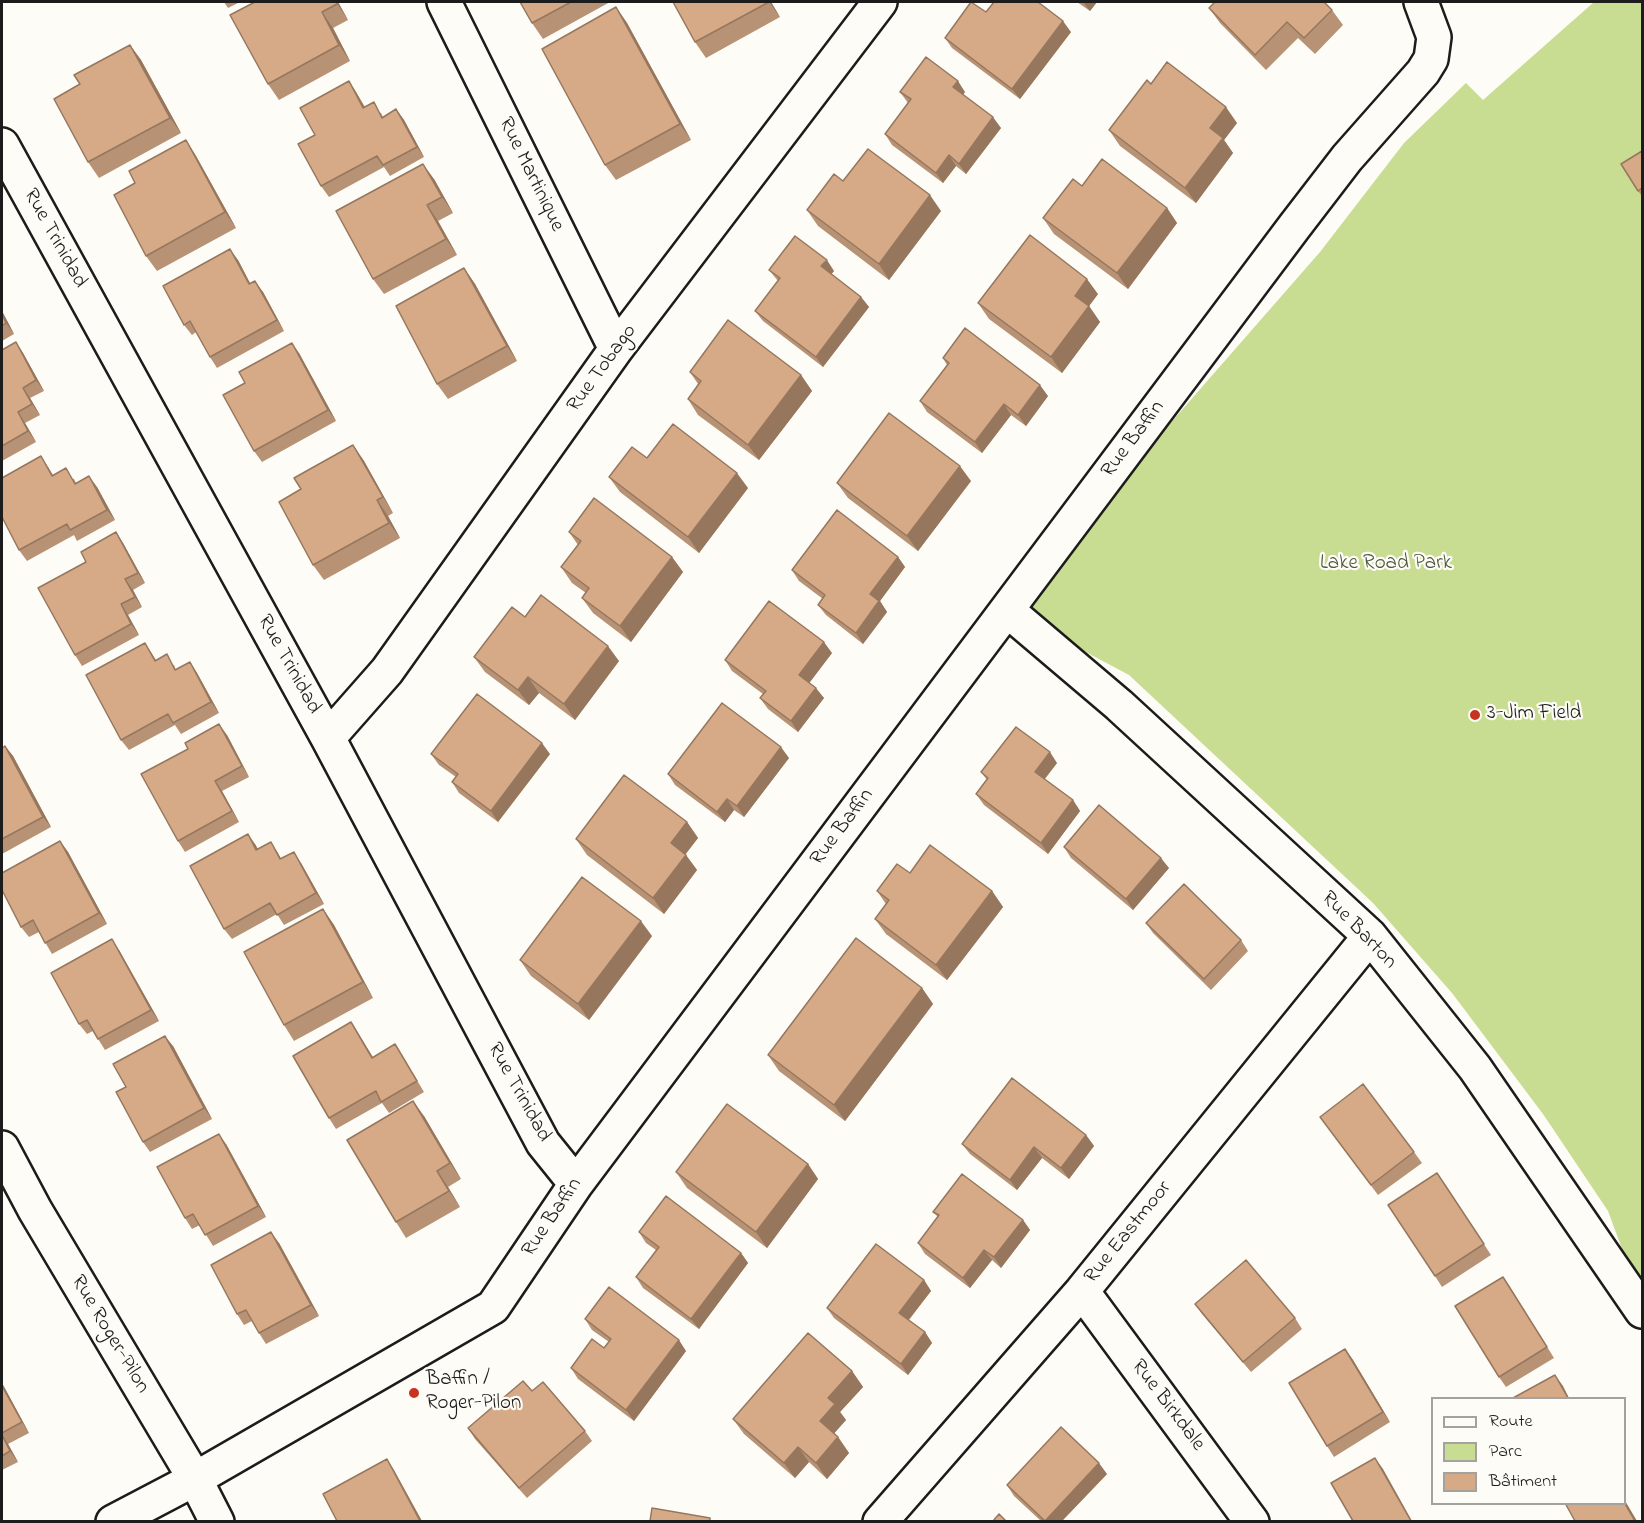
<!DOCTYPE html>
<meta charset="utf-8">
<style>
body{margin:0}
#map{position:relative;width:1644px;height:1523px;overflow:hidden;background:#fdfcf7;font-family:"Indie Flower",sans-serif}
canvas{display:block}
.frame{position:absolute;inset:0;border:3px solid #1c1c1c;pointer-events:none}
.legend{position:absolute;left:1431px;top:1397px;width:195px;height:108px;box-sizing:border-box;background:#fdfcf7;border:2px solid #a3a29f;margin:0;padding:8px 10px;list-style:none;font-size:18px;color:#1c1c1c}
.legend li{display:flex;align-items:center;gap:12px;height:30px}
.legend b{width:30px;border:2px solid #a3a29f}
</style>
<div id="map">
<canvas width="1644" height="1523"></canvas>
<div class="frame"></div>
<ul class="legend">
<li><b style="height:8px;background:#fdfcf7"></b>Route</li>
<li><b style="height:16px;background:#c8dd92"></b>Parc</li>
<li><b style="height:16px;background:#d6aa87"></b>Bâtiment</li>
</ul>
</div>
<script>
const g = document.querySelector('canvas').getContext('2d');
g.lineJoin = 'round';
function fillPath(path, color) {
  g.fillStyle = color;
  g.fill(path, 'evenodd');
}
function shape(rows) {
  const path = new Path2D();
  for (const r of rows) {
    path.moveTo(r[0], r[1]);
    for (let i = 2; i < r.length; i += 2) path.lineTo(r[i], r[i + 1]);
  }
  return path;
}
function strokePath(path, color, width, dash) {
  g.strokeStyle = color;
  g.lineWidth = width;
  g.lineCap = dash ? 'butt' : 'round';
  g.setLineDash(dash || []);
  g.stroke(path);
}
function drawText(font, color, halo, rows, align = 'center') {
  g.font = font + ' "Indie Flower",sans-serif';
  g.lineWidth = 4.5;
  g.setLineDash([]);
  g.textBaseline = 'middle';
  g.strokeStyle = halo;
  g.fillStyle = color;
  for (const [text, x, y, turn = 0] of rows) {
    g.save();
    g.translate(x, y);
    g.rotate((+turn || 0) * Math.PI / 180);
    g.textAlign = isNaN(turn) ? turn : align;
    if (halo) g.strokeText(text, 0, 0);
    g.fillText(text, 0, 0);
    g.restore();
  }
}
fillPath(shape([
 [1594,2,1642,2,1642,1303,1608,1211,1543,1114,1452,993,1373,903,1129,675,1007,610,1320,252,1404,143,1466,83,1483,100]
]), '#c8dd92');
const minor = shape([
 [444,2,616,349],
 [2,145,328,738,543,1143,576,1184],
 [1007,610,1119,705,1370,936,1475,1068,1642,1311],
 [328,738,387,671,616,349,880,2],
 [1082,1291,1252,1522],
 [113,1522,195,1479,493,1307,576,1184,1294,227,1347,158,1423,72,1431,59,1434,37,1421,2],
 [880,1522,1082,1291,1370,936]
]);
const tertiary = shape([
 [2,1148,35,1210,195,1479,217,1522]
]);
strokePath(minor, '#1c1c1c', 38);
strokePath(tertiary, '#1c1c1c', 38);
strokePath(minor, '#fdfcf7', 33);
strokePath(tertiary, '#fdfcf7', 33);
fillPath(shape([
 [224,2,240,2,228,8],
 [255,2,338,2,348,20,333,28,350,61,279,100,268,84],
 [520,2,610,2,543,39,532,23],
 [673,2,771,2,780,17,706,58,695,42],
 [1077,2,1097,2,1090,11],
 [616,7,627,23,691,140,616,180,605,165],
 [1209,8,1332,10,1343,25,1315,54,1298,38,1266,70,1220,23],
 [986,12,1071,32,1020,99,952,48,945,38],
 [130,45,141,60,181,133,99,178,88,162,80,84],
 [349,81,356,92,365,107,381,113,383,117,396,109,404,120,424,157,390,176,384,167,329,197,321,186,315,135],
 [1151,84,1237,123,1224,140,1233,153,1196,203,1120,146,1109,130],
 [900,92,965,92,963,95,1001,128,966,174,956,166,943,183,892,145,885,134,908,103],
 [186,140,196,156,236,228,157,271,146,256,135,183],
 [1642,151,1642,196,1638,191],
 [434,179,453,213,438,221,457,255,384,294,373,279],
 [843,181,941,211,889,280,818,226,807,210],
 [1167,208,1177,223,1128,289,1054,234,1043,218],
 [238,260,250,283,263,292,284,331,217,368,210,357,196,332,192,335,184,325],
 [464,268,475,284,517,361,448,399,437,384],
 [769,270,834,271,831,274,861,297,869,307,823,367,763,321,755,311,778,281],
 [1098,294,1089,306,1100,322,1062,373,989,319,978,303],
 [2,311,14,334,2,341],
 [16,342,23,353,44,391,30,398,40,415,25,423,36,442,2,461,2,350],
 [299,353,336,421,262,462,254,451,245,383],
 [943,358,1048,396,1026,426,1011,415,982,453,927,412,920,401,947,365],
 [690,372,801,375,812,391,759,460,698,415,688,399,698,384],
 [353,445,364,461,393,513,388,516,400,538,324,580,313,565],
 [48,467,53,475,74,479,76,483,97,487,115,520,77,541,74,535,27,561,19,550],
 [609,477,748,488,699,553,620,492],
 [971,481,918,551,848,498,837,483],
 [116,532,123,543,145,583,133,590,142,607,128,615,139,635,82,666,75,655,86,562],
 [569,532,672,557,683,572,631,642,593,613,582,598,586,593,572,583,561,567,578,545],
 [898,557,905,567,880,601,887,612,863,644,826,615,818,605,823,599,799,581,792,570],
 [525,617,619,661,575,720,539,693,529,705,485,672,474,657],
 [145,643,156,660,174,665,176,670,190,662,197,673,219,713,181,734,175,725,129,750,121,740],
 [832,653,809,683,824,698,798,732,768,709,760,698,763,694,732,671,725,660],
 [227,735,249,777,222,791,239,822,185,852,178,841],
 [5,746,13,756,51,827,2,854,2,748],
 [431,754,550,754,498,822,459,793,452,782,456,777,439,765],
 [789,758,744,817,734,810,725,822,675,785,668,774],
 [1057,763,1045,779,1073,800,1080,811,1048,854,984,805,976,794,987,780,981,772],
 [687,822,698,838,685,854,697,870,664,914,587,855,576,839],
 [60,841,68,852,107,924,52,954,39,932,29,937,21,927],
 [271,842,281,859,301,863,324,904,284,925,277,914,232,939,224,929,255,844,258,849],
 [1064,847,1169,868,1133,910,1071,858],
 [910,873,992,891,1003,907,947,980,886,934,875,919,886,904,877,891],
 [323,909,334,925,373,998,294,1041,284,1025],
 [1146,923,1241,940,1248,951,1211,990,1153,933],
 [652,936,589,1020,531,976,520,960],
 [119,950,159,1021,105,1050,93,1031,87,1034,79,1024],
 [922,988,933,1004,845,1121,779,1071,768,1055],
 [351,1022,373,1057,402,1055,424,1092,389,1113,382,1103,336,1129,329,1118],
 [173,1046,212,1119,150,1152,143,1142,126,1087],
 [424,1116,461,1179,448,1187,460,1207,406,1238,396,1222],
 [1328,1128,1414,1152,1422,1163,1378,1195],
 [1086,1135,1094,1146,1069,1179,1042,1158,1017,1190,970,1154,962,1144],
 [226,1144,266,1217,213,1246,200,1225,192,1229,185,1218],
 [808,1164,818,1179,767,1248,687,1188,676,1172],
 [1445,1184,1491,1255,1442,1287,1435,1276],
 [933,1212,1023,1220,1030,1230,1001,1268,992,1260,970,1288,925,1254,918,1243,938,1217],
 [639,1232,741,1253,748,1263,699,1329,643,1288,636,1277,656,1250,646,1243],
 [279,1243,319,1316,266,1344,259,1333,252,1321,244,1325,237,1314],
 [1503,1277,1554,1358,1506,1387,1499,1377],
 [924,1280,931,1291,909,1320,925,1332,932,1343,908,1375,834,1318,827,1308],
 [1195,1304,1295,1318,1302,1329,1251,1372,1202,1314],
 [585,1319,686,1351,634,1421,578,1379,571,1368,604,1348,609,1342,592,1330],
 [1345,1349,1353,1360,1390,1422,1334,1457,1327,1446],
 [852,1371,863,1387,840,1412,846,1420,834,1433,838,1437,849,1453,827,1479,809,1462,795,1478,744,1434,733,1419],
 [2,1383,29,1433,8,1444,18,1462,2,1470],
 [532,1391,585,1431,592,1441,527,1498,475,1439,468,1428],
 [1107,1474,1062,1521,1041,1521,1014,1496,1007,1485]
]), '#b89274');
fillPath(shape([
 [336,2,338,2,348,20],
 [769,2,771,2,780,17],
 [1083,2,1097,2,1090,11],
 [616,7,627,23,691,140,680,124],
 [322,12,333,28,350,61,339,45],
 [1063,21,1071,32,1020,99,1012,89],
 [130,45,141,60,181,133,170,118],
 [349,81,356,92,371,119,363,108],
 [958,81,965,92,960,98,953,87],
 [1226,107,1237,123,1224,140,1233,153,1196,203,1185,188,1210,128],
 [396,109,404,120,424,157,417,147],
 [993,117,1001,128,966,174,959,164],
 [186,140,196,156,236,228,225,212],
 [949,155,956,166,943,183,936,173],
 [423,164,434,179,453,213,442,197],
 [930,195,941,211,889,280,879,264],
 [427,205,438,221,457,255,446,239],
 [1167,208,1177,223,1128,289,1117,273],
 [230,249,238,260,256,295,249,284],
 [827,260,834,271,829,277,821,266],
 [464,268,475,284,517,361,507,346],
 [1087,279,1098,294,1089,306,1100,322,1062,373,1051,357,1075,296],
 [255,281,263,292,284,331,277,320],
 [861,297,869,307,823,367,816,357],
 [2,311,14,334,6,323,2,314],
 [16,342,23,353,44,391,36,380],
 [292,343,299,353,336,421,328,410],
 [801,375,812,391,759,460,748,445],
 [1040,385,1048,396,1026,426,1018,415],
 [23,388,30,398,40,415,32,404],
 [1004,404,1011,415,982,453,975,442],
 [18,412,25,423,36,442,28,431],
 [353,445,364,461,393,513,383,497],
 [41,456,48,467,59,487,52,476],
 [960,466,971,481,918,551,907,536],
 [737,473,748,488,699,553,688,537],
 [89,476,97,487,115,520,107,510],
 [377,500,388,516,400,538,389,523],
 [116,532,123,543,145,583,138,573],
 [672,557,683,572,631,642,620,626],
 [898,557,905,567,880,601,887,612,863,644,856,633,870,594],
 [125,579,133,590,142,607,135,597],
 [121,604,128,615,139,635,131,624],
 [824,642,832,653,807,686,799,675],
 [145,643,152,654,162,671,155,661],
 [608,646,619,661,575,720,564,704],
 [190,662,197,673,219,713,211,702],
 [528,677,539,693,529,705,518,690],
 [816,688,824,698,798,732,791,721],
 [219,724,227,735,249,777,242,766],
 [542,743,550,754,498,822,491,811],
 [5,746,13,756,51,827,43,817],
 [781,747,789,758,744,817,737,806],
 [1050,752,1057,763,1042,782,1035,772],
 [215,781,222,791,239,822,232,811],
 [727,799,734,810,725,822,717,812],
 [1073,800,1080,811,1048,854,1041,843],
 [687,822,698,838,682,859,671,843],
 [248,834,255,844,264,861,256,850],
 [60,841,68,852,107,924,99,913],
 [271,842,278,853,287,870,280,859],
 [294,852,301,863,324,904,316,893],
 [686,855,697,870,664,914,653,898],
 [1161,858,1169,868,1133,910,1126,899],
 [992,891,1003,907,947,980,936,965],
 [323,909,334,925,373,998,363,982],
 [641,921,652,936,589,1020,578,1004],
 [112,939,119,950,159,1021,151,1010],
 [922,988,933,1004,845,1121,834,1105],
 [351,1022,358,1033,379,1068,372,1058],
 [165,1036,173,1046,212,1119,204,1108],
 [413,1101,424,1116,461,1179,450,1163],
 [219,1134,226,1144,266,1217,258,1206],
 [1086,1135,1094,1146,1069,1179,1061,1168],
 [1034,1147,1042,1158,1017,1190,1010,1180],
 [808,1164,818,1179,767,1248,756,1232],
 [437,1171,448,1187,460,1207,449,1191],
 [1023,1220,1030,1230,1001,1268,994,1257],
 [271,1232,279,1243,319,1316,311,1305],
 [984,1250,992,1260,970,1288,963,1278],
 [741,1253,748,1263,699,1329,691,1319],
 [1503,1277,1510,1287,1554,1358,1547,1347],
 [924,1280,931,1291,906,1323,899,1313],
 [925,1332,932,1343,908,1375,901,1364],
 [679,1340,686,1351,634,1421,626,1410],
 [1345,1349,1353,1360,1390,1422,1383,1412],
 [852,1371,863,1387,840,1412,846,1420,831,1437,820,1421,828,1398],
 [1555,1375,1563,1386,1569,1398,1568,1398],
 [2,1383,29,1433,22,1422,2,1386],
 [2,1434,8,1444,18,1462,10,1451],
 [838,1437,849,1453,827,1479,816,1463],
 [798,1447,809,1462,795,1478,784,1463],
 [1375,1458,1383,1469,1412,1521,1411,1521],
 [387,1459,394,1470,422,1521,420,1521],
 [1099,1463,1107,1474,1062,1521,1045,1521],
 [1624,1499,1637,1521,1635,1521,1624,1502]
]), '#96775e');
const building = shape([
 [255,2,336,2,337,4,322,12,339,45,268,84,230,15,255,2],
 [520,2,571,2,532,23,520,2],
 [673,2,769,2,695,42,673,2],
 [971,2,986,12,994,2,1038,2,1063,21,1012,89,945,38,971,2],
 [1215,2,1324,2,1332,10,1304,38,1287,22,1255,55,1209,8,1215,2],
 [616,7,680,124,605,165,542,49,616,7],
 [130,45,170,118,88,162,54,99,80,84,74,75,130,45],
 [926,57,958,81,953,87,993,117,959,164,949,155,936,173,885,134,911,99,900,92,926,57],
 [1167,62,1226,107,1210,128,1223,138,1185,188,1109,130,1147,80,1151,84,1167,62],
 [349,81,363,108,374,102,382,118,396,109,417,147,383,165,377,156,321,186,298,144,315,135,300,108,349,81],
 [186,140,225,212,146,256,114,195,135,183,129,171,186,140],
 [868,149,930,195,879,264,807,210,834,174,843,181,868,149],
 [1642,151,1642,188,1638,191,1621,164,1642,151],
 [1102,159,1167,208,1117,273,1043,218,1073,179,1082,186,1102,159],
 [423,164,442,197,427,205,446,239,373,279,336,211,423,164],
 [1030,235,1087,279,1075,296,1089,306,1051,357,978,303,1030,235],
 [795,236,827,260,821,266,861,297,816,357,755,311,780,278,769,270,795,236],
 [230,249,249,284,255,281,277,320,210,357,190,321,184,325,163,286,230,249],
 [464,268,507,346,437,384,396,306,464,268],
 [2,314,6,323,2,326,2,314],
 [728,320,801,375,748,445,688,399,701,381,690,372,728,320],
 [965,328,1040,385,1018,415,1004,404,975,442,920,401,949,363,943,358,965,328],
 [16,342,36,380,23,388,32,404,18,412,28,431,2,446,2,350,16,342],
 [292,343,328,410,254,451,223,395,245,383,239,372,292,343],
 [889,413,960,466,907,536,837,483,889,413],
 [673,424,737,473,688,537,609,477,632,447,647,458,673,424],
 [353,445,383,497,377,500,389,523,313,565,279,502,301,489,294,478,353,445],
 [41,456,52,476,66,468,75,484,89,476,107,510,70,530,67,524,19,550,2,517,2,478,41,456],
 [594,498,672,557,620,626,582,598,589,588,561,567,581,541,569,532,594,498],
 [837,510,898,557,870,594,879,601,856,633,818,605,825,595,792,570,837,510],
 [116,532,138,573,125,579,135,597,121,604,131,624,75,655,38,588,86,562,81,552,116,532],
 [541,595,608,646,564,704,528,677,518,690,474,657,512,607,525,617,541,595],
 [769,601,824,642,799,675,816,688,791,721,760,698,766,691,725,660,769,601],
 [145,643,155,661,167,654,175,670,190,662,211,702,173,723,168,714,121,740,86,675,145,643],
 [477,694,542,743,491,811,452,782,458,774,431,754,477,694],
 [722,703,781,747,737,806,727,799,717,812,668,774,722,703],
 [219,724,242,766,215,781,232,811,178,841,141,774,188,749,185,743,219,724],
 [1016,727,1050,752,1035,772,1073,800,1041,843,976,794,988,778,981,772,1016,727],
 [5,746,43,817,2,839,2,748,5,746],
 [624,775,687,822,671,843,686,855,653,898,576,839,624,775],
 [1099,805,1161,858,1126,899,1064,847,1099,805],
 [248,834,256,850,271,842,280,859,294,852,316,893,277,915,270,903,224,929,190,866,248,834],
 [60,841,99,913,45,943,33,920,21,927,2,890,2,873,60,841],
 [930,845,992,891,936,965,875,919,889,900,877,891,897,864,910,873,930,845],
 [582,877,641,921,578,1004,520,960,582,877],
 [1184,884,1241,940,1204,979,1146,923,1184,884],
 [323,909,363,982,284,1025,244,952,323,909],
 [856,938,922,988,834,1105,768,1055,856,938],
 [112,939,151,1010,98,1039,87,1020,79,1024,51,973,112,939],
 [351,1022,372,1058,395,1044,417,1081,381,1102,376,1091,329,1118,293,1056,351,1022],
 [165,1036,204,1108,143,1142,116,1092,126,1087,113,1064,165,1036],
 [1012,1078,1086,1135,1061,1168,1034,1147,1010,1180,962,1144,1012,1078],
 [1363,1084,1414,1152,1371,1185,1320,1117,1363,1084],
 [413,1101,450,1163,437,1171,449,1191,396,1222,347,1140,413,1101],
 [727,1104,808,1164,756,1232,676,1172,727,1104],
 [219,1134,258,1206,205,1235,193,1214,185,1218,157,1167,219,1134],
 [1437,1173,1484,1244,1435,1276,1388,1205,1437,1173],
 [962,1174,1023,1220,994,1257,984,1250,963,1278,918,1243,939,1215,933,1212,962,1174],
 [666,1196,741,1253,691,1319,636,1277,659,1247,639,1232,666,1196],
 [271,1232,311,1305,259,1333,246,1310,237,1314,211,1265,271,1232],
 [876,1244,924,1280,899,1313,925,1332,901,1364,827,1308,876,1244],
 [1246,1260,1295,1318,1243,1362,1195,1304,1246,1260],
 [1503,1277,1547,1347,1499,1377,1455,1306,1503,1277],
 [609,1287,679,1340,626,1410,571,1368,592,1339,604,1348,611,1339,585,1319,609,1287],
 [808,1333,852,1371,828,1398,835,1404,820,1421,838,1437,816,1463,798,1447,784,1463,733,1419,808,1333],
 [1345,1349,1383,1412,1327,1446,1289,1383,1345,1349],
 [1555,1375,1568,1398,1513,1398,1555,1375],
 [523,1381,532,1391,543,1382,585,1431,519,1488,468,1428,523,1381],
 [2,1386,22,1422,2,1433,2,1386],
 [1061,1427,1099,1463,1045,1521,1007,1485,1061,1427],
 [2,1435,10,1451,2,1456,2,1435],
 [1375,1458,1411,1521,1353,1521,1331,1483,1375,1458],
 [387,1459,420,1521,337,1521,323,1494,387,1459],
 [1624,1502,1635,1521,1575,1521,1565,1503,1624,1503,1624,1502],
 [652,1508,710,1518,710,1521,650,1521,652,1508],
 [999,1514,1006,1521,993,1521,999,1514]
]);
fillPath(building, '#d6aa87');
strokePath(building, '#96775e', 1.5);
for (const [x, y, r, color] of [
 [1475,715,6,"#c8321e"],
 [414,1393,6,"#c8321e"]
]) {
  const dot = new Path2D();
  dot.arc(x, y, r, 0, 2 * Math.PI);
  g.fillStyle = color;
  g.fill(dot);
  strokePath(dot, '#fdfcf7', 2);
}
drawText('21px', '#1c1c1c', '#fdfcf7', [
 ["Rue Martinique",530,175,64],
 ["Rue Trinidad",54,239,61],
 ["Rue Tobago",603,369,-54],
 ["Rue Baffin",1134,440,-53],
 ["Rue Trinidad",288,665,61],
 ["Rue Baffin",843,828,-53],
 ["Rue Barton",1358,931,46],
 ["Rue Trinidad",518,1093,61],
 ["Rue Baffin",553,1218,-56],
 ["Rue Eastmoor",1129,1233,-51],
 ["Rue Roger-Pilon",109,1335,59],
 ["Rue Birkdale",1167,1406,53]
]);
drawText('21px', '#50563f', '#fdfcf7', [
 ["Lake Road Park",1386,565]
]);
drawText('21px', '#1c1c1c', '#fdfcf7', [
 ["3-Jim Field",1487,715],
 ["Baffin /",426,1381],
 ["Roger-Pilon",426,1405]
], 'left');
</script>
